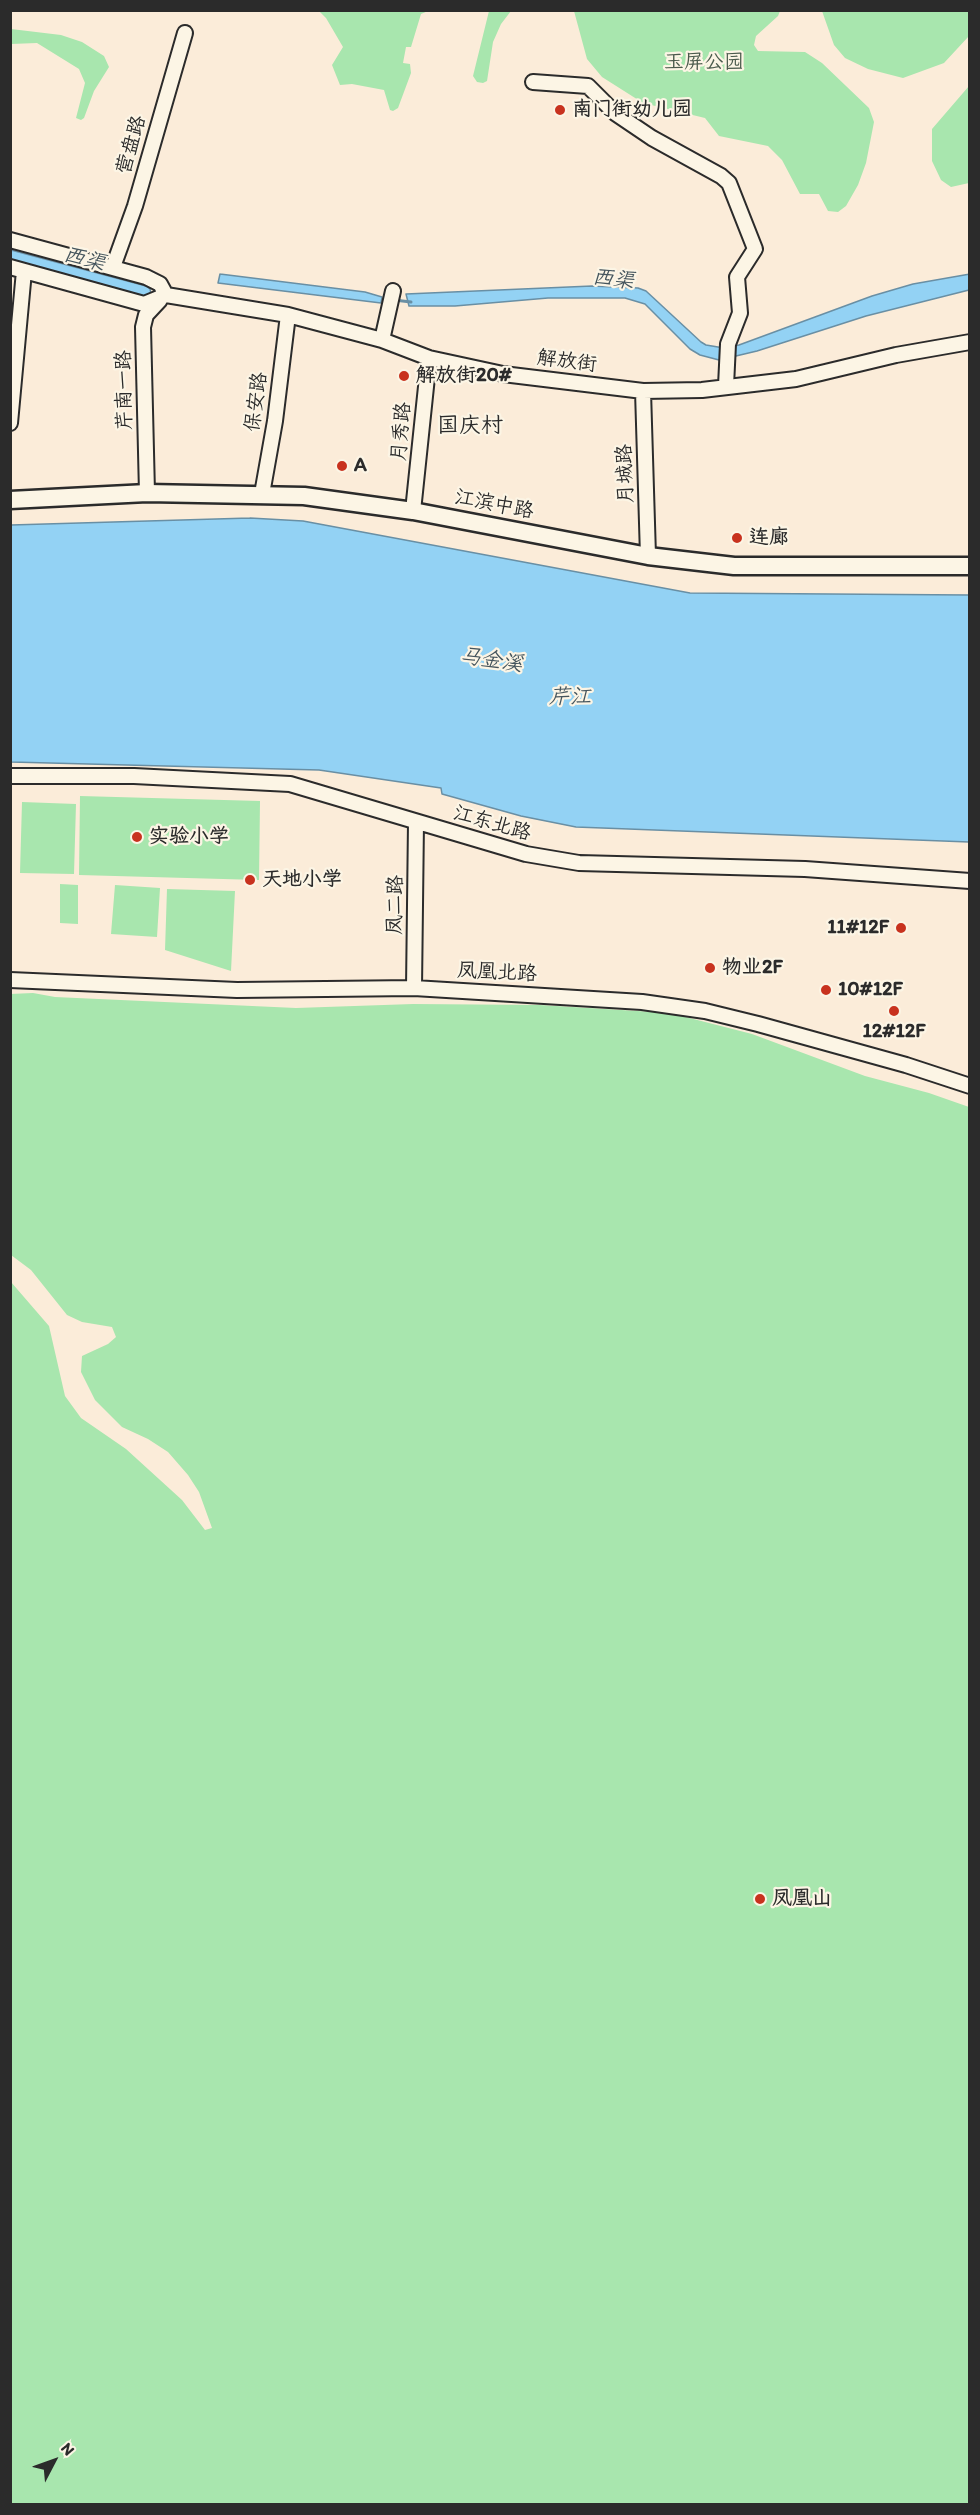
<!DOCTYPE html>
<meta charset="utf-8">
<style>
body{margin:0}
#map{position:relative;width:980px;height:2515px;overflow:hidden;background:#fbecd9;font-family:Itim,sans-serif}
canvas{display:block}
.frame{position:absolute;inset:0;border:12px solid #2b2b2b;pointer-events:none}
.north{position:absolute;left:24px;top:2431px;width:60px;height:60px;-webkit-text-stroke:4px #fcf5e5;paint-order:stroke;rotate:49deg;font-size:16px;font-weight:700;line-height:24px;text-align:center;color:#2b2b2b}
.north::after{content:'';display:block;margin:auto;width:21px;height:27px;background:#2b2b2b;clip-path:polygon(50% 0,100% 100%,50% 72%,0 100%)}
</style>
<div id="map">
<canvas width="980" height="2515"></canvas>
<div class="frame"></div>
<div class="north">N</div>
</div>
<script>
const g = document.querySelector('canvas').getContext('2d');
g.lineJoin = 'round';
function fillPath(path, color) {
  g.fillStyle = color;
  g.fill(path, 'evenodd');
}
function shape(rows) {
  const path = new Path2D();
  for (const r of rows) {
    path.moveTo(r[0], r[1]);
    for (let i = 2; i < r.length; i += 2) path.lineTo(r[i], r[i + 1]);
  }
  return path;
}
function strokePath(path, color, width, dash) {
  g.strokeStyle = color;
  g.lineWidth = width;
  g.lineCap = dash ? 'butt' : 'round';
  g.setLineDash(dash || []);
  g.stroke(path);
}
function drawText(font, color, halo, rows, align = 'center') {
  g.font = font + ' Itim,"LXGW WenKai TC",sans-serif';
  g.lineWidth = 4.5;
  g.setLineDash([]);
  g.textBaseline = 'middle';
  g.strokeStyle = halo;
  g.fillStyle = color;
  for (const [text, x, y, turn = 0] of rows) {
    g.save();
    g.translate(x, y);
    g.rotate((+turn || 0) * Math.PI / 180);
    g.textAlign = isNaN(turn) ? turn : align;
    if (halo) g.strokeText(text, 0, 0);
    g.fillText(text, 0, 0);
    g.restore();
  }
}
fillPath(shape([
 [319,11,428,11,421,14,411,47,406,47,403,63,410,64,411,73,398,108,393,111,390,110,384,90,352,84,340,85,332,65,343,47,326,18],
 [489,11,511,11,501,24,493,42,487,81,483,83,477,82,473,76],
 [574,11,780,11,778,16,756,36,754,45,758,51,805,52,822,63,869,108,874,122,866,163,858,185,846,206,838,212,828,211,819,194,800,194,782,160,768,146,719,136,705,118,643,103,602,77,587,59],
 [822,11,969,11,969,36,944,63,903,78,868,69,845,58,834,45],
 [11,29,61,35,82,42,104,56,109,67,94,91,84,118,81,120,76,118,85,83,79,69,37,43,11,44],
 [969,86,969,183,951,187,941,180,932,161,932,129],
 [80,796,260,801,259,880,79,875],
 [22,802,76,804,74,874,20,873],
 [60,884,78,885,78,924,60,923],
 [115,885,160,888,157,937,111,934],
 [167,889,235,891,231,971,165,950],
 [33,993,55,997,296,1008,413,1004,540,1005,670,1013,752,1034,865,1076,929,1093,969,1107,969,2504,11,2504,11,1282,49,1326,65,1396,81,1418,126,1449,182,1500,205,1530,212,1528,199,1492,188,1475,168,1452,148,1439,122,1427,95,1400,81,1372,82,1356,108,1344,116,1337,112,1327,82,1322,67,1315,31,1270,11,1255,10,994]
]), '#a8e6ae');
const water = shape([
 [11,250,146,286,150,289,151,294,143,296,11,260,11,250],
 [220,274,365,292,382,297,381,303,218,283,220,274],
 [970,274,969,290,866,316,757,351,719,360,700,355,690,349,645,304,625,298,548,298,455,306,409,306,406,294,592,286,638,288,646,291,701,342,706,345,724,348,739,345,872,296,913,284,970,274],
 [250,518,303,521,690,593,969,595,969,842,576,827,521,816,442,794,441,788,319,770,11,762,11,525,250,518]
]);
fillPath(water, '#93d2f4');
strokePath(water, '#698fa4', 1.5);
strokePath(shape([
 [394,300,411,302]
]), '#698fa4', 3);
const minor = shape([
 [533,82,588,86,615,113,652,138,721,176,729,183,755,249,737,277,740,313,728,344,726,386],
 [10,240,146,277,160,284,166,295],
 [10,267,144,304,166,295,288,315,382,340,429,358,503,374,643,391,702,390,796,379,896,355,970,342],
 [113,267,135,206,185,33],
 [382,340,393,291],
 [643,391,648,556],
 [10,423,24,271],
 [147,493,143,327,146,315,160,300],
 [262,494,275,421,288,315],
 [413,511,429,358],
 [10,776,134,776,290,784,526,854,579,863,805,869,970,881],
 [10,980,237,990,414,988,642,1002,705,1011,758,1024,906,1065,970,1086],
 [414,988,416,822]
]);
const major = shape([
 [10,500,147,493,304,496,413,511,648,556,734,566,970,566]
]);
strokePath(minor, '#2b2b2b', 18);
strokePath(major, '#2b2b2b', 21);
strokePath(minor, '#fcf5e5', 14);
strokePath(major, '#fcf5e5', 16);
for (const [x, y, r, color] of [
 [560,110,6,"#c8321e"],
 [404,376,6,"#c8321e"],
 [342,466,6,"#c8321e"],
 [737,538,6,"#c8321e"],
 [137,837,6,"#c8321e"],
 [250,880,6,"#c8321e"],
 [901,928,6,"#c8321e"],
 [710,968,6,"#c8321e"],
 [826,990,6,"#c8321e"],
 [894,1011,6,"#c8321e"],
 [760,1899,6,"#c8321e"]
]) {
  const dot = new Path2D();
  dot.arc(x, y, r, 0, 2 * Math.PI);
  g.fillStyle = color;
  g.fill(dot);
  strokePath(dot, '#fcf5e5', 2);
}
drawText('20px', '#4a5a4c', '#fcf5e5', [
 ["玉屏公园",704,63]
]);
drawText('bold 20px', '#2b2b2b', '#fcf5e5', [
 ["南门街幼儿园",572,110],
 ["解放街20#",416,376],
 ["A",354,466],
 ["连廊",749,538],
 ["实验小学",149,837],
 ["天地小学",262,880],
 ["11#12F",889,928,"right"],
 ["物业2F",722,968],
 ["10#12F",838,990],
 ["12#12F",894,1032,"center"],
 ["凤凰山",772,1899]
], 'left');
drawText('20px', '#2b2b2b', '#fcf5e5', [
 ["营盘路",132,145,-74],
 ["解放街",567,362,7],
 ["芹南一路",125,390,-91],
 ["保安路",257,402,-82],
 ["月秀路",402,432,-85],
 ["月城路",626,474,-92],
 ["江滨中路",494,505,11],
 ["江东北路",492,824,16],
 ["凤二路",396,905,-89],
 ["凤凰北路",497,973,3]
]);
drawText('italic 21px', '#45555d', '#fcf5e5', [
 ["西渠",84,260,15],
 ["西渠",613,280,7],
 ["马金溪",491,661,8],
 ["芹江",570,698]
]);
drawText('22px', '#2b2b2b', '#fcf5e5', [
 ["国庆村",470,426]
]);
</script>
